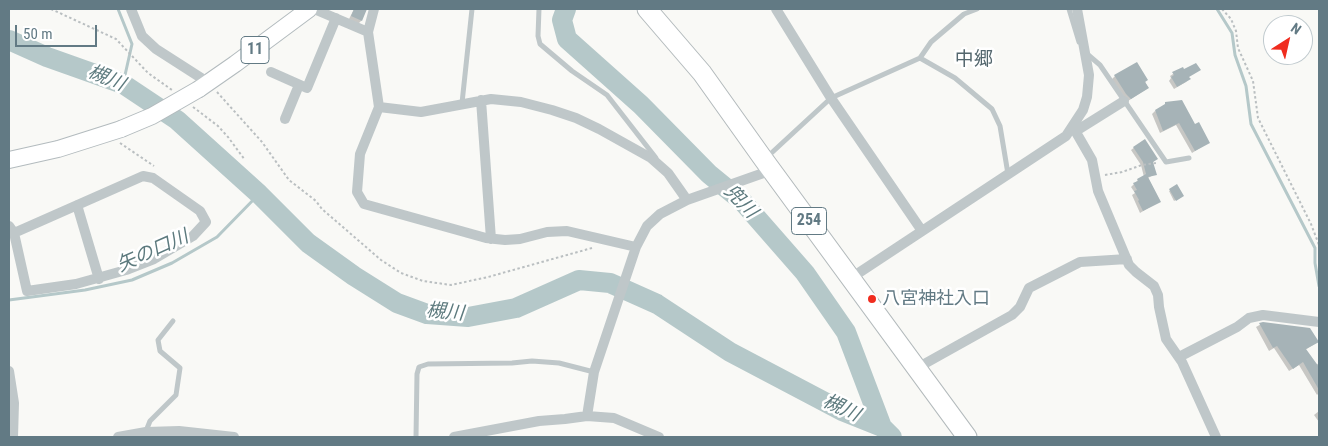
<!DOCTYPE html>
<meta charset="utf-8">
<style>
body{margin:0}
#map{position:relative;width:1328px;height:446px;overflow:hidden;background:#f9f9f6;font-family:"Roboto Condensed",sans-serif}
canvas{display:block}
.frame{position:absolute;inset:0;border:10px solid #627a84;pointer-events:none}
.north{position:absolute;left:1263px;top:15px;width:50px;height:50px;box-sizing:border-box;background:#fff;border:1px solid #c0cace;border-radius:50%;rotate:35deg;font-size:14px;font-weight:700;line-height:20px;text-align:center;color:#627a84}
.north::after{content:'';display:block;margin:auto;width:18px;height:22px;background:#f02c1f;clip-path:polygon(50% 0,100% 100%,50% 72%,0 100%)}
.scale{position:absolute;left:15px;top:25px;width:82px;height:22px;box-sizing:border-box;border:2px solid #627a84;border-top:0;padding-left:6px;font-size:15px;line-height:18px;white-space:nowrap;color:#627a84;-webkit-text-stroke:4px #fff;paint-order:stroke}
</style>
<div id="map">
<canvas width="1328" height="446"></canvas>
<div class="frame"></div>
<div class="north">N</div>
<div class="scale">50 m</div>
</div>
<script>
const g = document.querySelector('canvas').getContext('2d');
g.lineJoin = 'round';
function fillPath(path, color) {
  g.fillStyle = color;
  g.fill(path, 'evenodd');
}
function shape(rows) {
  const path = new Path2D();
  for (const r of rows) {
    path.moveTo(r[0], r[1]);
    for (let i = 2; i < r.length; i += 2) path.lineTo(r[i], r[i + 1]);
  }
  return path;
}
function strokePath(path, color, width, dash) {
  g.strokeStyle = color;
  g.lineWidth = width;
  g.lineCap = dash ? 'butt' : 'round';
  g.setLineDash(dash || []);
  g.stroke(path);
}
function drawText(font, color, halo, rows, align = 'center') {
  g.font = font + ' "Roboto Condensed","Noto Sans JP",sans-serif';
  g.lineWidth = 5;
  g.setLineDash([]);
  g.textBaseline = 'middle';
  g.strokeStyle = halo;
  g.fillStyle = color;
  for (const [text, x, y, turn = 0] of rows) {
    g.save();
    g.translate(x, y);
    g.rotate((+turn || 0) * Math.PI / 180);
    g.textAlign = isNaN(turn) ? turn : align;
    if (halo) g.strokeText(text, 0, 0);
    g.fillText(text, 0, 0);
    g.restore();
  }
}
fillPath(shape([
 [354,9,366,9,361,21,358,24,349,19],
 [1137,63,1148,88,1125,103,1110,81,1115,76],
 [1182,68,1184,71,1199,70,1188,77,1189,79,1186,82,1174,89,1169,81,1171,78,1170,76],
 [1155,111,1194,126,1208,143,1192,153,1176,125,1160,133,1152,114],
 [1144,140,1154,161,1152,163,1155,174,1148,178,1160,201,1140,213,1132,195,1135,193,1131,187,1138,180,1144,177,1141,165,1131,150],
 [1177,186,1181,197,1174,201,1169,191],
 [1263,323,1318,342,1305,350,1316,365,1319,363,1319,393,1317,395,1299,365,1289,371,1274,348,1269,351,1256,327],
 [1319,411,1319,422,1314,415]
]), '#0003');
strokePath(shape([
 [118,9,132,44,123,84],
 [1217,9,1232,33,1235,55,1246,86,1251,124,1315,248,1315,263,1319,286],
 [9,300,85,290,132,280,172,263,217,237,259,194]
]), '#b5c8c9', 3);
strokePath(shape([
 [566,9,562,20,567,39,641,105,709,174,742,201,805,273,846,332,882,427],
 [9,40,47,57,123,84,177,120,259,194,308,243,354,276,397,303,427,314,468,317,516,308,579,280,610,283,657,304,730,352,842,411,882,427,892,437]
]), '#b5c8c9', 20);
fillPath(shape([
 [354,9,367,9,362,21,351,16],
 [1137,62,1148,80,1145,82,1149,88,1131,99,1126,94,1114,75],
 [1196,63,1201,70,1189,77,1191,79,1177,87,1171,77,1174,75,1172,72,1183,67,1184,69],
 [1182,100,1195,124,1199,122,1210,143,1195,151,1179,123,1163,131,1155,110,1165,104,1165,102],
 [1145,139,1158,159,1153,162,1157,175,1148,177,1161,202,1143,211,1138,201,1139,200,1134,191,1137,190,1133,183,1138,181,1137,179,1146,174,1143,162,1133,147],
 [1177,184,1184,196,1176,201,1169,189],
 [1263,322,1310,328,1319,342,1306,349,1319,367,1319,390,1303,362,1293,369,1277,346,1273,348,1259,323]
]), '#a6b3b7');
const primary = shape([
 [199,89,235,64,309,9],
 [9,160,58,149,121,129]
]);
const highway = shape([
 [647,9,702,73,764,160,967,437]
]);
strokePath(primary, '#b3bbbe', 18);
strokePath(highway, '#b3babc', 21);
strokePath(shape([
 [51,9,116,39,148,73,172,90],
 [1222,9,1231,19,1236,31,1238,48,1253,81,1258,118,1311,224,1319,245],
 [217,92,262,142,289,180,316,201,322,209,381,260,401,273,423,281,451,285,488,277,592,248],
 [193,107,218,126,228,137,245,160],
 [120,143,154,166],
 [1105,175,1122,172,1142,165,1156,163]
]), '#babfc1', 2, [2.5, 2.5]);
strokePath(shape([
 [539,9,538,36,540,44,572,71,607,95,656,158],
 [1069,9,1079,42],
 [1086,53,1100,65,1166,162,1189,158],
 [920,58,955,78,992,109,1000,126,1008,174],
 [462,103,472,9],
 [766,158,831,98,920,58,931,42,964,14,977,9],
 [146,431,150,421,176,395,180,368,160,351,158,340,173,321],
 [416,437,417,374,419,367,428,364,512,363,532,361,559,363,594,372]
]), '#bfc7c9', 5);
strokePath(shape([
 [131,9,142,36,156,49,209,83],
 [314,9,368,32],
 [374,9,368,32,379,107,360,154,357,192,364,204,486,238,505,240,520,239,547,232,567,231,636,247],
 [776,9,831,98,922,231],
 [271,72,307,88,336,18],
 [481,100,491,239],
 [379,107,421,112,491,99,521,102,552,110,576,118,599,129,651,158,668,173,687,200],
 [285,119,299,85],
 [1073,127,1092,160,1098,191,1129,265,1136,272,1154,286,1158,295,1159,307,1166,339,1182,362,1216,437],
 [1076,131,1124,101],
 [77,205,99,279],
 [9,226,14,233,27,291,76,284,126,270,154,259,193,236,206,222,200,211,153,178,143,176,14,233],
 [851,278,1066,136,1083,110,1087,97,1089,75,1077,9],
 [1179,357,1237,327,1249,318,1263,315,1319,322],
 [917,368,1012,315,1020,307,1029,288,1080,262,1127,259],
 [9,371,14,403,13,437],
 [587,416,594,372,636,247,647,226,660,214,687,200,772,170],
 [118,437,146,432,179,431,234,437],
 [454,437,539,421,565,419,587,416,614,418,659,437]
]), '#bfc7c9', 10);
strokePath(primary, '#fff', 16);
strokePath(highway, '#fff', 19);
const primaryBridge = shape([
 [121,129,152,116,199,89]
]);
strokePath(primaryBridge, '#b3bbbe', 18, []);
strokePath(primaryBridge, '#fff', 16);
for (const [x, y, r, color] of [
 [872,299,5,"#f02c1f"]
]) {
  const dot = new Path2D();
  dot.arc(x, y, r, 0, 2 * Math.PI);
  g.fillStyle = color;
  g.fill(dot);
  strokePath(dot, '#fff', 2);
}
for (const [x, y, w] of [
 [255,50,28],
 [809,221,35]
]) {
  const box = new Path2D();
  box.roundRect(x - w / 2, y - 13.5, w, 27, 4);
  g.fillStyle = '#fff';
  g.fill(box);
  strokePath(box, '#627a84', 1);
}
drawText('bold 16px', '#627a84', null, [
 ["11",255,50],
 ["254",809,221]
]);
drawText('18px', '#627a84', '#fff', [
 ["八宮神社入口",882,299]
], 'left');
drawText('19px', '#54676e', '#fff', [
 ["中郷",974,60]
]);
drawText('italic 19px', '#5d7a7e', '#fff', [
 ["槻川",106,79,23],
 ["兜川",740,202,46],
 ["矢の口川",153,252,-24],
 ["槻川",445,313,5],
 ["槻川",841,409,25]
]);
</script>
